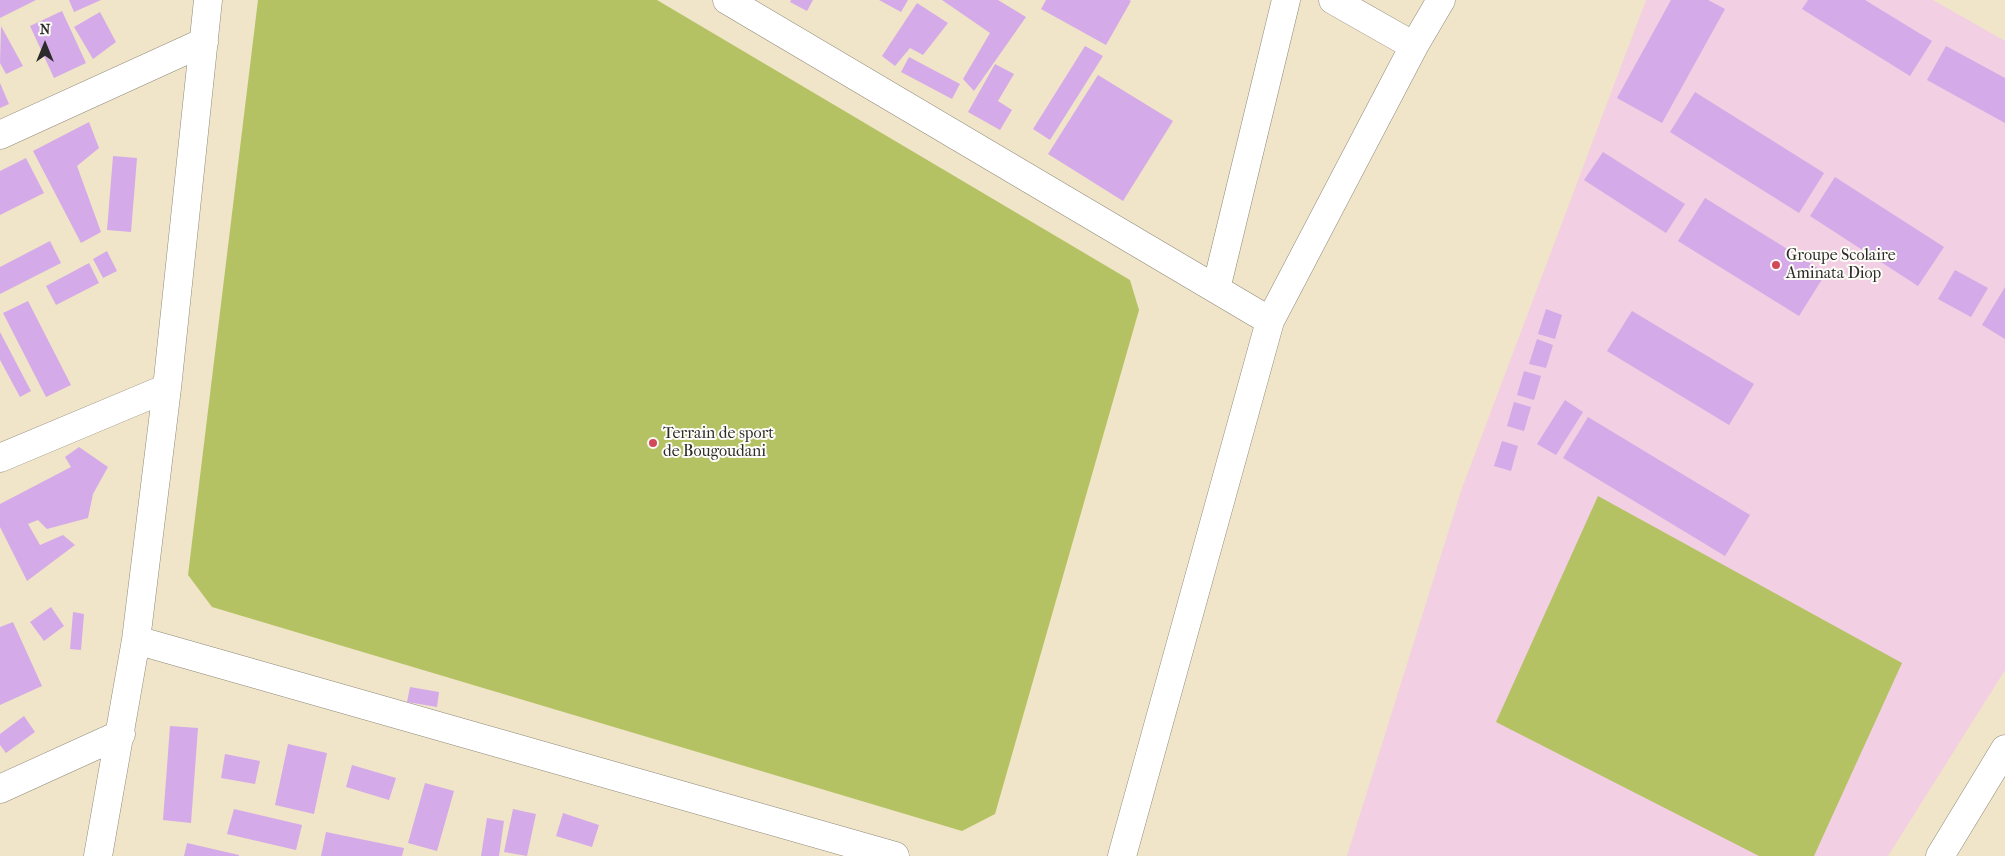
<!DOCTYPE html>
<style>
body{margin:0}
#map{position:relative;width:2005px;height:856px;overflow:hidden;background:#f0e5c8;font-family:"IM FELL French Canon",serif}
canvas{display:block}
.north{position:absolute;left:20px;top:20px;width:50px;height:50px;-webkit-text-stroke:4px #fdfcf7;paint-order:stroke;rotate:0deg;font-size:14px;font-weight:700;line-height:20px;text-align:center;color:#2b2b2b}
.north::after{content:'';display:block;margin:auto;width:18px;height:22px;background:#2b2b2b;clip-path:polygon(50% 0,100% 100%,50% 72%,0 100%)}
</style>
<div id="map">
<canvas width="2005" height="856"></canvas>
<div class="north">N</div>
</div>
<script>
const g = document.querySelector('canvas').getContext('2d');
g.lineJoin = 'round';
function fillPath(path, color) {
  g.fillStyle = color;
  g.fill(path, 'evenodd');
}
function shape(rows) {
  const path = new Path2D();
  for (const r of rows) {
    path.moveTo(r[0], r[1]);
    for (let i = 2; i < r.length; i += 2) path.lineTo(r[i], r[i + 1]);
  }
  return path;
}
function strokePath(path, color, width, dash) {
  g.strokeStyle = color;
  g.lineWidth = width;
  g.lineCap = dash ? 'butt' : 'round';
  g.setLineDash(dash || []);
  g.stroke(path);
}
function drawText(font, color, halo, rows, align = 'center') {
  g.font = font + ' "IM FELL French Canon",serif';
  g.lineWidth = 4;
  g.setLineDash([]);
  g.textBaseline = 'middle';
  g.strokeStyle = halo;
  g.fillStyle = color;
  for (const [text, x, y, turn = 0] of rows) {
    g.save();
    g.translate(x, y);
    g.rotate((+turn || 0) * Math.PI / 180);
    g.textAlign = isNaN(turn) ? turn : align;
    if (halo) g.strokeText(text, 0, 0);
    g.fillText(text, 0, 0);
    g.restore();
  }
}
fillPath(shape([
 [1646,0,1933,0,2005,41,2005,670,1888,856,1347,856,1462,488]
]), '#f2cfe2');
fillPath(shape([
 [258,0,657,0,1130,280,1139,310,995,814,962,831,212,607,188,575],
 [1598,496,1902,663,1814,856,1759,856,1496,722]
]), '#b5c264');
fillPath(shape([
 [0,0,36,0,0,18],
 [69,0,101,0,74,12],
 [791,0,813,0,807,11,790,2],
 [879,0,908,0,901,12],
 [942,0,998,0,1026,17,974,91,963,79,990,33],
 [1046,0,1129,0,1131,1,1106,45,1041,9],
 [1671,0,1708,0,1725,9,1662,123,1617,98],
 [1808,0,1865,0,1932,41,1910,76,1802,9],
 [917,3,948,23,923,55,910,48,895,66,882,56],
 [62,11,86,63,54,78,30,26],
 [100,12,116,42,93,59,74,27],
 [1,26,23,66,6,74,0,63],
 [1085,46,1103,56,1050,140,1033,129],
 [1946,46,2005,78,2005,123,1927,80],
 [909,57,960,84,952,99,901,72],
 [995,64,1014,74,998,101,1012,110,1000,130,968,112],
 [1098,75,1173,121,1123,201,1048,154],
 [0,83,9,104,0,108],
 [1695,92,1824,173,1799,213,1670,132],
 [89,122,99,148,77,166,101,232,81,243,33,151],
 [1603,152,1685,204,1666,233,1584,180],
 [113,156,137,158,131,232,107,230],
 [26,158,44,193,0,215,0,171],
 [1835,177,1944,247,1918,286,1810,216],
 [1705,198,1826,273,1799,316,1678,241],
 [50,241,61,263,0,294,0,267],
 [107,251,117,271,103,278,93,259],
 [89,263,99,283,56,305,46,286],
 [1955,270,1988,288,1971,317,1938,299],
 [2005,287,2005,339,1982,325],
 [28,301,71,385,46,397,3,313],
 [1546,309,1562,315,1555,339,1538,334],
 [1632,311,1754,384,1729,425,1607,351],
 [0,332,31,391,20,397,0,360],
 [1537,339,1553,345,1546,368,1529,364],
 [1524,371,1541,376,1534,400,1517,395],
 [1565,400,1583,412,1556,455,1537,444],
 [1514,402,1531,407,1524,431,1507,426],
 [1588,417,1750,515,1725,556,1563,458],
 [1502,441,1518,446,1511,471,1494,466],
 [79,447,108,467,93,494,88,518,47,529,38,520,28,524,40,545,63,535,75,545,27,581,0,527,0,504,71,467,65,457],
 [51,607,64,626,44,641,30,622],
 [73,612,84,614,81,650,70,649],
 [13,622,42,686,0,705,0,627],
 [410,687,439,692,437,707,407,702],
 [24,716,35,732,6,753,0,745,0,734],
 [170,726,198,728,191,823,163,820],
 [288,744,327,753,314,814,275,805],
 [225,754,260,761,255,784,221,778],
 [352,765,396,778,389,800,346,787],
 [425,783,454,791,437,851,408,843],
 [234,809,302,825,296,850,227,834],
 [513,809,536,814,527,856,504,852],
 [563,813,599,825,592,847,556,836],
 [487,818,504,821,499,856,481,856],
 [326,832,404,848,402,856,321,856],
 [187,843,239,855,239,856,184,856]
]), '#d5aae8');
const minor = shape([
 [727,0,1270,321],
 [1333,0,1414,46],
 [0,135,204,42],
 [1216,289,1286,0],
 [0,458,167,388],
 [136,640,895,856],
 [0,789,121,734],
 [98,856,136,640,167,388,208,0],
 [1122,856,1270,321,1414,46,1441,0],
 [1940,856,2005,749]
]);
strokePath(minor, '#8e887a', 29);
strokePath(minor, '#fff', 28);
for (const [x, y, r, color] of [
 [1776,265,5,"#d1495b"],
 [653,443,5,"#d1495b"]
]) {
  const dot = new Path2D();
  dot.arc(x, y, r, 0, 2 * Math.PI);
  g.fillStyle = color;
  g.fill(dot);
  strokePath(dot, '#fdfcf7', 2);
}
drawText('16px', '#2b2b2b', '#fdfcf7', [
 ["Groupe Scolaire",1786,256],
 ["Aminata Diop",1786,274],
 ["Terrain de sport",663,434],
 ["de Bougoudani",663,452]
], 'left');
</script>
